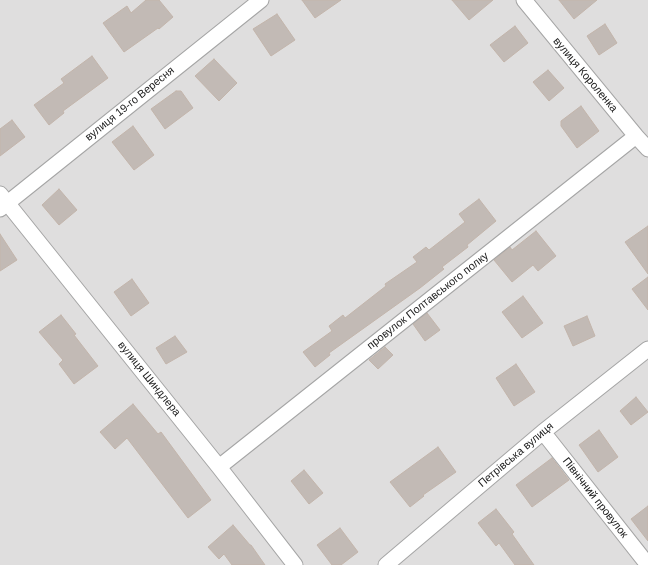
<!DOCTYPE html>
<meta charset="utf-8">
<style>
body{margin:0}
canvas{display:block;background:#f1eee9}
</style>
<canvas width="648" height="565"></canvas>
<script>
const g = document.querySelector('canvas').getContext('2d');
g.lineJoin = 'round';
function fillPath(path, color) {
  g.fillStyle = color;
  g.fill(path, 'evenodd');
}
function shape(rows) {
  const path = new Path2D();
  for (const r of rows) {
    path.moveTo(r[0], r[1]);
    for (let i = 2; i < r.length; i += 2) path.lineTo(r[i], r[i + 1]);
  }
  return path;
}
function strokePath(path, color, width, dash) {
  g.strokeStyle = color;
  g.lineWidth = width;
  g.lineCap = dash ? 'butt' : 'round';
  g.setLineDash(dash || []);
  g.stroke(path);
}
function drawText(font, color, halo, rows, align = 'center') {
  g.font = font + ' Arial,sans-serif';
  g.lineWidth = 3;
  g.setLineDash([]);
  g.textBaseline = 'middle';
  g.strokeStyle = halo;
  g.fillStyle = color;
  for (const [text, x, y, turn = 0] of rows) {
    g.save();
    g.translate(x, y);
    g.rotate((+turn || 0) * Math.PI / 180);
    g.textAlign = isNaN(turn) ? turn : align;
    if (halo) g.strokeText(text, 0, 0);
    g.fillText(text, 0, 0);
    g.restore();
  }
}
fillPath(shape([
 [0,0,648,0,648,565,0,565]
]), '#dfdede');
const building = shape([
 [146,0,159,0,173,17,159,29,158,28,124,52,103,23,127,6,131,13,146,0],
 [302,0,341,0,315,18,302,0],
 [452,0,493,0,469,20,452,0],
 [559,0,597,0,574,19,559,0],
 [277,14,295,40,271,56,253,29,277,14],
 [605,24,617,43,599,55,587,36,605,24],
 [515,26,528,43,504,62,490,45,515,26],
 [92,56,108,78,63,111,64,113,49,125,34,105,64,83,61,79,92,56],
 [214,59,237,83,219,101,195,76,214,59],
 [548,70,564,88,549,101,533,82,548,70],
 [176,91,181,91,193,108,165,129,151,109,176,91],
 [581,106,599,131,577,148,561,126,561,121,581,106],
 [12,120,25,137,0,156,0,129,12,120],
 [133,126,154,155,134,170,112,142,133,126],
 [59,189,77,210,59,225,42,205,59,189],
 [479,199,496,221,467,245,468,247,442,267,444,269,420,288,329,353,330,355,315,367,303,352,332,331,329,326,343,315,345,318,386,286,385,284,417,262,413,257,426,247,429,250,465,222,459,214,479,199],
 [648,226,648,274,625,242,648,226],
 [536,231,556,256,538,271,533,265,512,282,494,260,510,247,512,250,536,231],
 [0,234,17,260,0,271,0,234],
 [648,277,648,310,632,289,648,277],
 [132,279,149,303,131,316,114,292,132,279],
 [523,296,543,323,522,338,502,312,523,296],
 [427,313,440,330,425,341,413,324,427,313],
 [61,315,76,334,74,335,98,366,74,384,59,364,63,360,39,332,61,315],
 [587,316,595,336,573,346,564,326,587,316],
 [175,336,187,352,166,364,156,348,175,336],
 [385,347,393,355,378,369,369,360,385,347],
 [516,364,535,392,514,406,496,378,516,364],
 [636,397,648,412,631,425,620,411,636,397],
 [133,404,158,434,161,432,211,500,188,518,127,438,115,449,100,432,133,404],
 [599,430,618,457,598,472,579,445,599,430],
 [438,447,456,472,423,495,424,496,410,507,390,482,438,447],
 [552,458,569,480,532,507,516,485,552,458],
 [304,470,323,493,309,504,291,481,304,470],
 [648,506,648,541,631,519,648,506],
 [496,509,514,532,512,534,534,565,515,565,499,543,496,546,478,523,496,509],
 [233,525,250,545,251,545,265,565,232,565,224,554,219,559,208,547,233,525],
 [340,528,358,552,341,565,332,565,317,545,340,528]
]);
fillPath(building, '#c2bab5');
strokePath(building, '#c3b5ab', 1);
const street = shape([
 [524,0,636,136,648,149],
 [0,194,219,467,295,565],
 [0,209,261,0],
 [543,432,648,565],
 [219,467,636,136],
 [386,565,543,432,648,349]
]);
strokePath(street, '#a5a5a5', 17);
strokePath(street, '#fff', 15);
drawText('11px', '#212121', '#fff', [
 ["вулиця Короленка",585,75,50],
 ["вулиця 19-го Вересня",130,104,-39],
 ["провулок Полтавського полку",428,301,-38],
 ["вулиця Шиндлера",149,379,51],
 ["Петрівська вулиця",516,455,-40],
 ["Північний провулок",595,498,52]
]);
</script>
